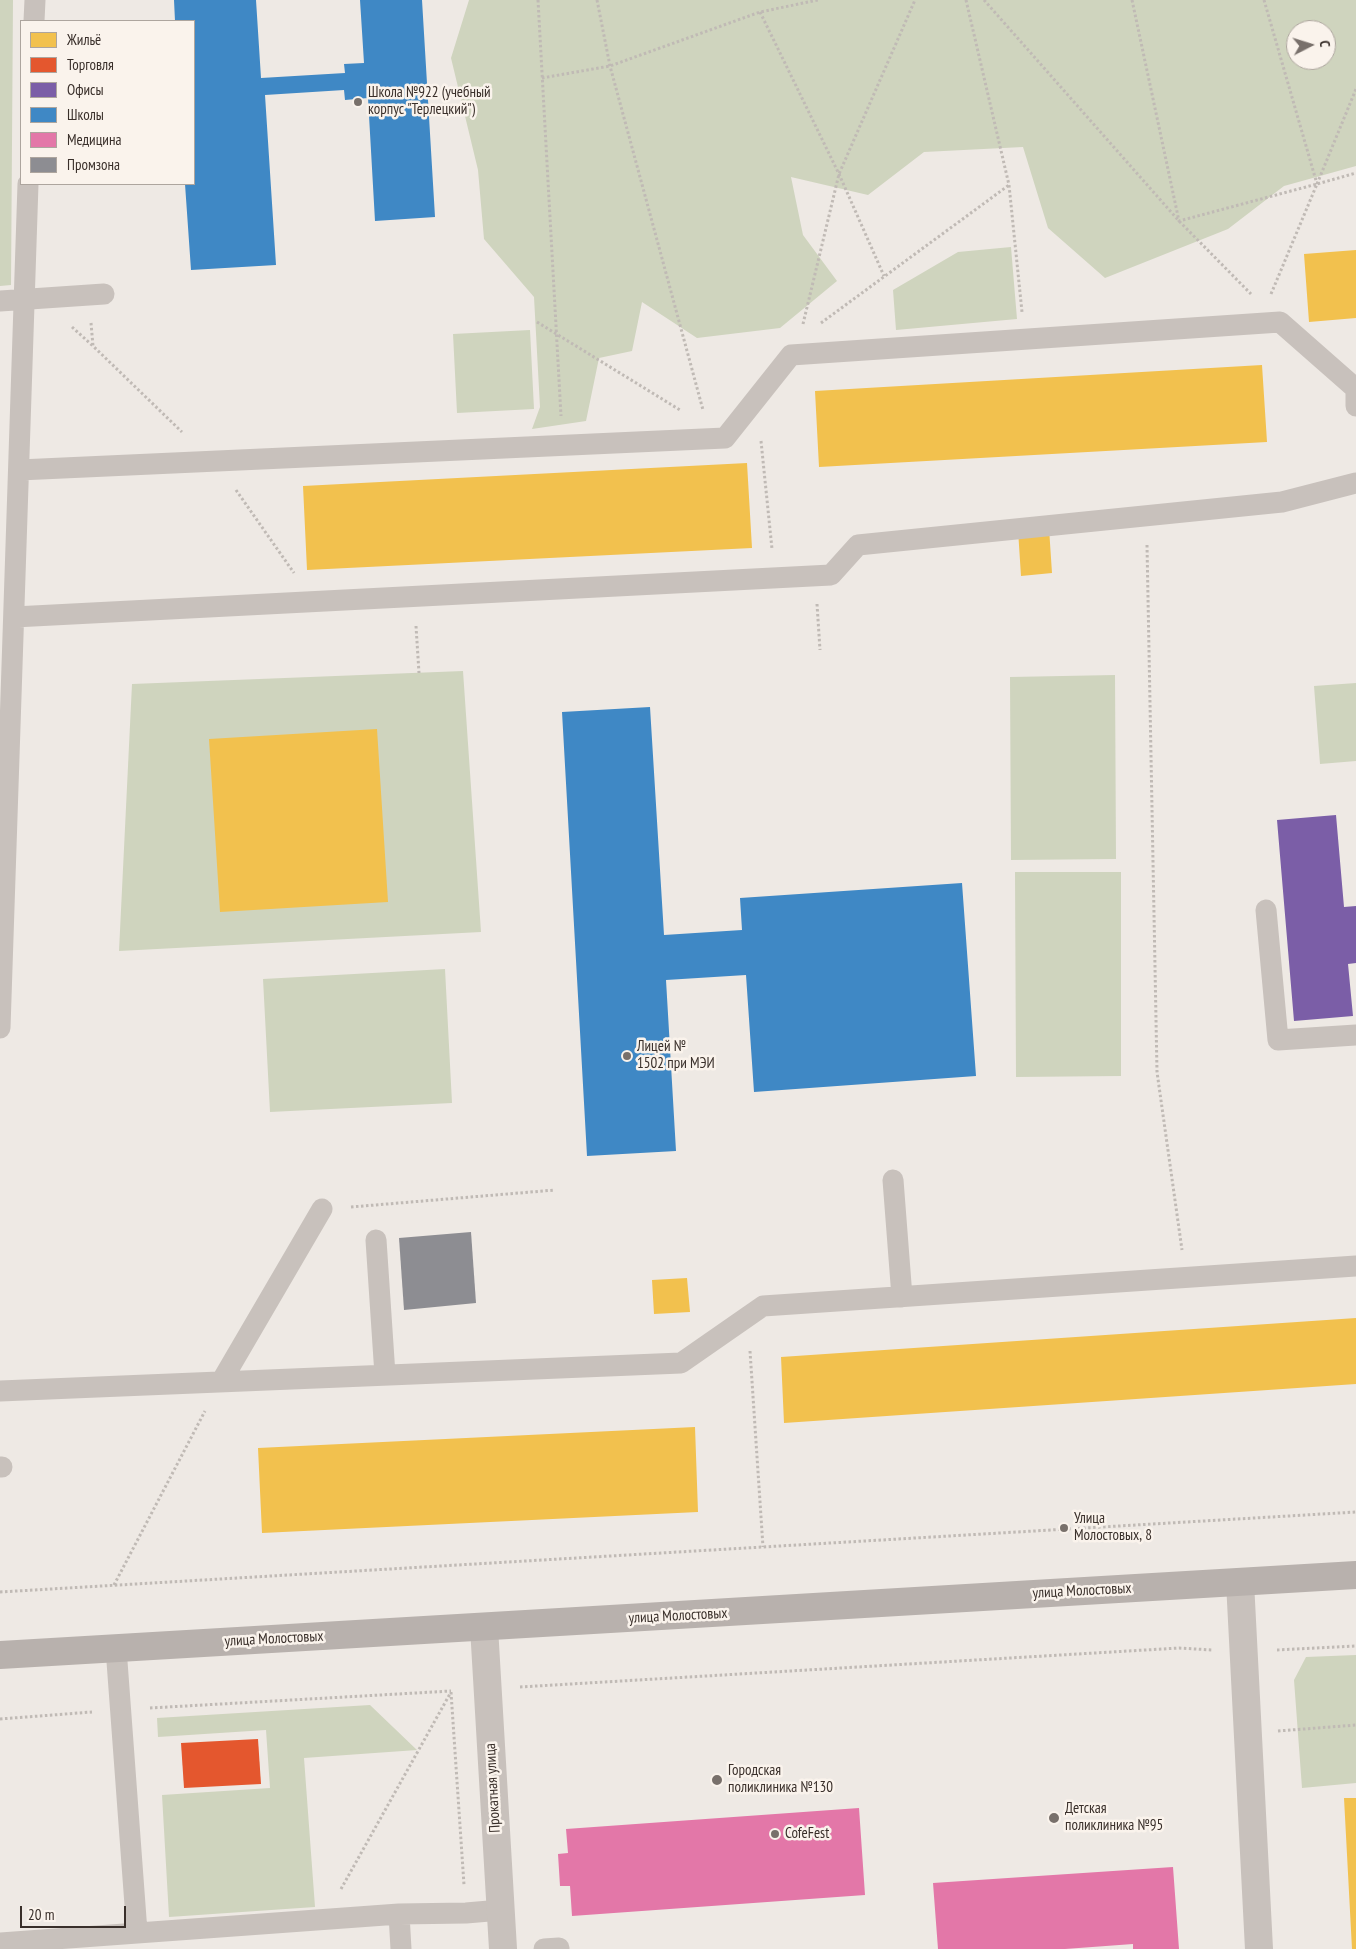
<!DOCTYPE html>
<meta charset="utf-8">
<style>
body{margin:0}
#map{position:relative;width:1356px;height:1949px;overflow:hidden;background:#eee9e4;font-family:"PT Sans Narrow",sans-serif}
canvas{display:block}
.legend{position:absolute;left:20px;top:20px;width:175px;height:165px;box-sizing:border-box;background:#faf3ec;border:1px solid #ada59e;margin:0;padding:6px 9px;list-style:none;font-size:15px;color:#392f2a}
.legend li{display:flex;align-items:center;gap:10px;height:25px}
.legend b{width:25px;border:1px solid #ada59e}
.north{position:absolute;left:1286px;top:20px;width:50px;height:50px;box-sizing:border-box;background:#faf3ec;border:1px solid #ada59e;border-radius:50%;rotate:85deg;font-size:14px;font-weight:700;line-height:20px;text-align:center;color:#392f2a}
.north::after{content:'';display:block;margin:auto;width:18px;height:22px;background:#78706b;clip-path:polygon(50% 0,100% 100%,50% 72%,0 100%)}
.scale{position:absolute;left:20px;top:1906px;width:106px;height:22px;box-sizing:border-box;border:2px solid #392f2a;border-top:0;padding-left:6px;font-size:15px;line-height:18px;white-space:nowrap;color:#392f2a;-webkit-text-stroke:4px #faf3ec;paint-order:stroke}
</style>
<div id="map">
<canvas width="1356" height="1949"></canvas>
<ul class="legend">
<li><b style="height:14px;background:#f2c14e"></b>Жильё</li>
<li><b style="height:14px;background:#e4572e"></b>Торговля</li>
<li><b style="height:14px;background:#7b5ea7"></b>Офисы</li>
<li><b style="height:14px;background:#3f88c5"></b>Школы</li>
<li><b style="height:14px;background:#e377a8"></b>Медицина</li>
<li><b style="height:14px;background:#8d8d92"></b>Промзона</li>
</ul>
<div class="north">С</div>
<div class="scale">20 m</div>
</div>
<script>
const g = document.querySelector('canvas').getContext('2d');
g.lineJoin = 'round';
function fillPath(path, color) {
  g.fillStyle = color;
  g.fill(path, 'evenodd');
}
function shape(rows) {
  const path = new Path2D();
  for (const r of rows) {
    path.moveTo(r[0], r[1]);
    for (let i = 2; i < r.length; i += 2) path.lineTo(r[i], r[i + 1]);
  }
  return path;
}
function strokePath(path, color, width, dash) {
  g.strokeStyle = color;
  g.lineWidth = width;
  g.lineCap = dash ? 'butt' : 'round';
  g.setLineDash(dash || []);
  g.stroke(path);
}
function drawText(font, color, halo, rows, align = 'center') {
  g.font = font + ' "PT Sans Narrow",sans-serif';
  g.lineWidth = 5;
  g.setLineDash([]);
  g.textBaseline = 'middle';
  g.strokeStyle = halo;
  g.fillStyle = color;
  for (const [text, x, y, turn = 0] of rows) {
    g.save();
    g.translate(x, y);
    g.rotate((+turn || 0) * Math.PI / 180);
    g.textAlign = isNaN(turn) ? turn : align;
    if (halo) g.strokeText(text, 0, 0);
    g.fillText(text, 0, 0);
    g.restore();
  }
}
fillPath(shape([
 [0,0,13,0,11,285,0,286],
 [469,0,1356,0,1356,166,1284,186,1228,229,1105,278,1048,228,1023,147,924,152,868,195,791,177,803,235,837,281,780,328,697,338,642,302,632,351,599,358,586,421,532,429,540,407,534,297,484,239,478,170,451,58],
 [1296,30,1326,30,1326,60,1296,60],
 [1011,247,1017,319,896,330,893,290,958,252],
 [530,330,534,409,457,413,453,334],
 [463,671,481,932,119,951,132,684],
 [1115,675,1116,859,1011,860,1010,677],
 [1356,683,1356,761,1320,764,1314,686],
 [1015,872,1121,872,1121,1076,1016,1077],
 [445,969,452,1103,270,1112,263,979],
 [1356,1655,1356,1783,1302,1788,1294,1680,1306,1657],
 [370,1705,417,1750,304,1758,315,1907,169,1917,162,1795,270,1788,266,1730,158,1737,157,1718]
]), '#cfd4be');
fillPath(shape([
 [1356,250,1356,318,1309,322,1304,254],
 [1262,365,1267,442,819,467,815,391],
 [747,463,752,548,307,570,303,486],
 [1049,528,1052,573,1021,576,1018,530],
 [377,729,388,902,220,912,209,739],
 [687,1278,690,1312,654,1314,652,1280],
 [1356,1318,1356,1384,784,1423,781,1357],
 [695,1427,698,1512,262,1533,258,1448],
 [1344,1798,1356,1798,1356,1949,1352,1949]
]), '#f2c14e');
fillPath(shape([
 [258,1739,261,1784,184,1788,181,1743]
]), '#e4572e');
fillPath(shape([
 [1336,815,1344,907,1356,906,1356,963,1348,964,1353,1016,1294,1021,1277,820]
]), '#7b5ea7');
fillPath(shape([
 [174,0,256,0,261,78,345,73,344,64,364,63,360,0,422,0,435,217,375,221,368,98,345,100,344,90,265,95,276,265,191,270,185,184,194,184,194,21,175,21],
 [650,707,664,935,742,930,740,898,962,883,976,1076,754,1092,746,975,666,980,676,1151,587,1156,562,712]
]), '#3f88c5');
fillPath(shape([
 [859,1808,865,1895,572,1916,570,1886,560,1886,558,1854,568,1853,566,1829],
 [1173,1867,1179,1949,1133,1949,1133,1944,1065,1949,938,1949,933,1883]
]), '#e377a8');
fillPath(shape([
 [471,1232,476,1303,404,1310,399,1238]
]), '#8d8d92');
strokePath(shape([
 [538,0,561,416],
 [597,0,610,66,703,410],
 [966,0,1009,185,1022,312],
 [984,0,1179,221,1251,294],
 [1132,0,1179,221,1317,184],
 [1264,0,1317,184],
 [760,12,839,174,884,276],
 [542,78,610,66,760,12,818,0],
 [1317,184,1356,89],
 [1271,294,1317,184,1356,173],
 [537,322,680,410],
 [91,323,93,346,182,432],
 [821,323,1009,185],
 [803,324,839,174,915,0],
 [72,327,93,346],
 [761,441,772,549],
 [236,490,294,573],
 [1147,545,1157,1072,1182,1250],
 [817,604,820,650],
 [416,626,419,673],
 [351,1207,555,1190],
 [750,1351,763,1547],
 [114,1585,205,1411],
 [0,1592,1356,1512],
 [1277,1650,1356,1646],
 [520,1687,1179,1648,1212,1650],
 [451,1692,464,1885],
 [150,1708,451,1691],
 [0,1719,92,1712],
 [1278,1731,1356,1725],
 [341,1889,451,1692]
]), '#c0bab5', 3, [2.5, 2.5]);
strokePath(shape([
 [34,21,35,0],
 [0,301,104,294],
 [1356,387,1356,406],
 [19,470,725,438,791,355,1280,322,1354,387],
 [14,617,831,575,858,545,1282,502,1356,483],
 [1266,910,1278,1040,1356,1035],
 [0,1028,28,184],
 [893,1180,902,1297],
 [376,1240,385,1375],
 [221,1382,322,1209],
 [0,1391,681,1363,763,1306,1356,1266],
 [0,1467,2,1467],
 [116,1648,137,1932],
 [399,1914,401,1949],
 [0,1943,399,1914,466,1913,501,1910],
 [544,1949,559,1948]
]), '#c8c1bc', 21);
strokePath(shape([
 [1240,1582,1259,1949],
 [484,1627,503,1949]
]), '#c8c1bc', 28);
strokePath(shape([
 [0,1655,1356,1575]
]), '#b8b1ad', 28);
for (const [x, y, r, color] of [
 [358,102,5,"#78706b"],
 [627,1056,5,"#78706b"],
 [1064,1528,5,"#78706b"],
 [717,1780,6,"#78706b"],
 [1054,1818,6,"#78706b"],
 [775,1834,5,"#78706b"]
]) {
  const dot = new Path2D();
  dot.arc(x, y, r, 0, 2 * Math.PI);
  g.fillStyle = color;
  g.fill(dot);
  strokePath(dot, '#faf3ec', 2);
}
drawText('15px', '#392f2a', '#faf3ec', [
 ["Школа №922 (учебный",368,93],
 ["корпус \"Терлецкий\")",368,110],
 ["Лицей №",637,1047],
 ["1502 при МЭИ",637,1064],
 ["Улица",1074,1519],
 ["Молостовых, 8",1074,1536],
 ["Городская",728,1771],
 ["поликлиника №130",728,1788],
 ["Детская",1065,1809],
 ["поликлиника №95",1065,1826],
 ["CofeFest",785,1834]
], 'left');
drawText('15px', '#392f2a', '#faf3ec', [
 ["улица Молостовых",1082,1591,-3],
 ["улица Молостовых",678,1616,-3],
 ["улица Молостовых",274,1639,-3],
 ["Прокатная улица",493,1788,-93]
]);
</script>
